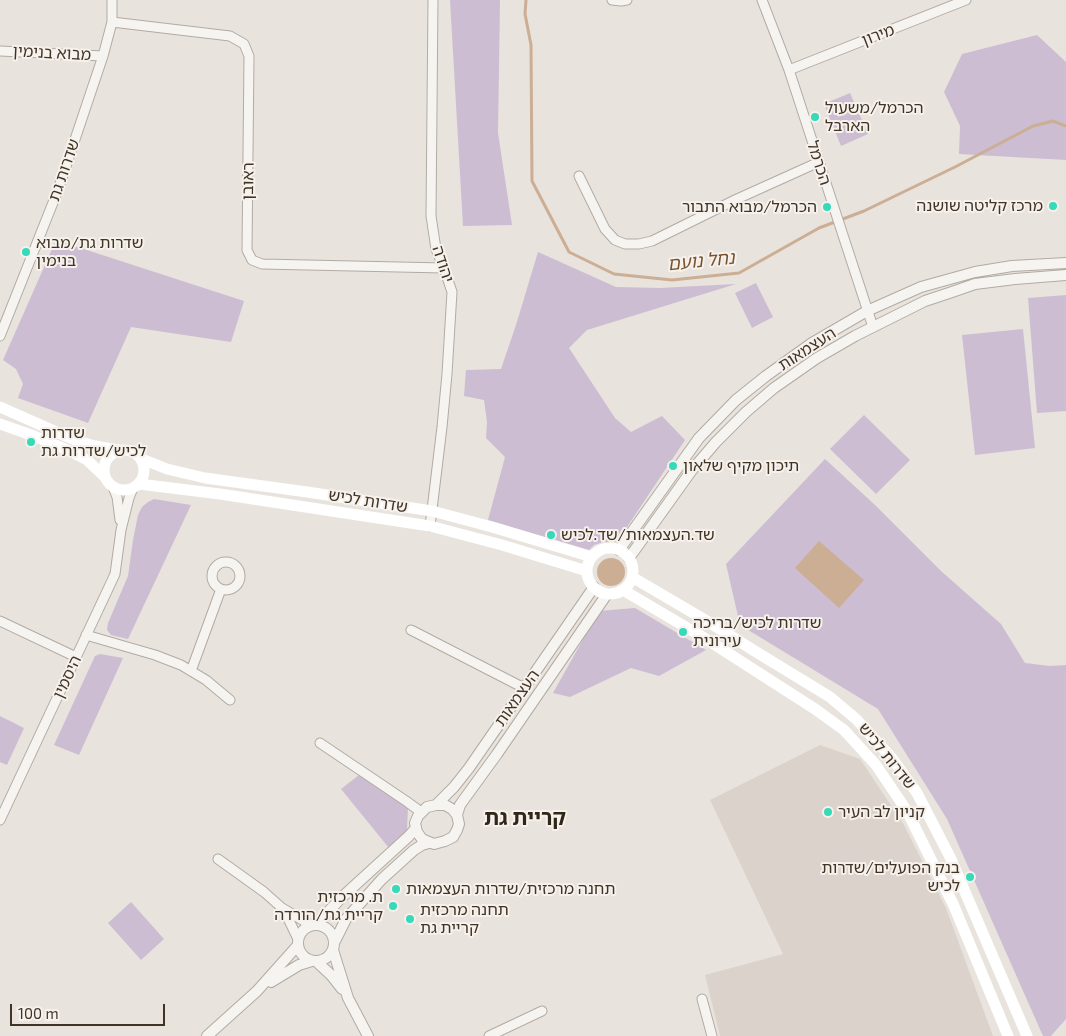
<!DOCTYPE html>
<meta charset="utf-8">
<style>
body{margin:0}
#map{position:relative;width:1066px;height:1036px;overflow:hidden;background:#e8e3dd;font-family:"Exo 2",sans-serif}
canvas{display:block}
.scale{position:absolute;left:10px;top:1004px;width:155px;height:22px;box-sizing:border-box;border:2px solid #403525;border-top:0;padding-left:6px;font-size:15px;line-height:18px;white-space:nowrap;color:#403525;-webkit-text-stroke:4px #f6f1ec;paint-order:stroke}
</style>
<div id="map">
<canvas width="1066" height="1036"></canvas>
<div class="scale">100 m</div>
</div>
<script>
const g = document.querySelector('canvas').getContext('2d');
g.lineJoin = 'round';
function fillPath(path, color) {
  g.fillStyle = color;
  g.fill(path, 'evenodd');
}
function shape(rows) {
  const path = new Path2D();
  for (const r of rows) {
    if (r.length === 3) {
      path.moveTo(r[0] + r[2], r[1]);
      path.arc(r[0], r[1], r[2], 0, 2 * Math.PI);
      continue;
    }
    path.moveTo(r[0], r[1]);
    for (let i = 2; i < r.length; i += 2) path.lineTo(r[i], r[i + 1]);
  }
  return path;
}
function strokePath(path, color, width, dash) {
  g.strokeStyle = color;
  g.lineWidth = width;
  g.lineCap = dash ? 'butt' : 'round';
  g.setLineDash(dash || []);
  g.stroke(path);
}
function drawText(font, color, halo, rows, align = 'center') {
  g.font = font + ' "Exo 2","Noto Sans Hebrew",sans-serif';
  g.lineWidth = 4;
  g.setLineDash([]);
  g.textBaseline = 'middle';
  g.strokeStyle = halo;
  g.fillStyle = color;
  for (const [text, x, y, turn = 0] of rows) {
    g.save();
    g.translate(x, y);
    g.rotate((+turn || 0) * Math.PI / 180);
    g.textAlign = isNaN(turn) ? turn : align;
    if (halo) g.strokeText(text, 0, 0);
    g.fillText(text, 0, 0);
    g.restore();
  }
}
fillPath(shape([
 [820,745,860,759,904,825,946,908,993,1036,720,1036,705,975,783,954,710,800]
]), '#dbd3cb');
fillPath(shape([
 [450,0,500,0,498,133,512,225,463,226],
 [1037,35,1066,62,1066,160,959,154,960,126,944,92,962,54],
 [850,93,868,134,841,146,824,104],
 [56,240,244,301,231,342,131,327,88,423,18,398,23,384,16,369,3,360],
 [538,252,616,287,660,288,736,284,587,330,569,348,615,418,631,432,662,416,685,440,617,542,603,542,594,545,589,550,488,520,505,457,486,438,487,422,484,400,464,396,466,370,501,369,516,325],
 [756,283,773,317,752,328,735,293],
 [1066,295,1066,411,1037,413,1028,298],
 [1023,329,1035,448,975,455,962,335],
 [864,415,910,460,876,494,830,449],
 [825,459,875,505,941,571,1001,624,1025,663,1050,666,1066,665,1066,1019,1051,1036,1043,1036,947,819,878,709,740,625,726,564],
 [154,499,191,505,128,639,111,635,107,630,108,623,128,576,133,540,138,515,142,507,148,502],
 [635,608,706,650,659,676,631,668,570,697,553,693,599,611],
 [100,654,123,658,79,755,54,745,95,656],
 [0,716,24,728,7,765,0,762],
 [359,775,408,807,407,830,389,848,341,789],
 [131,902,164,939,141,960,108,923]
]), '#ccbdd3');
fillPath(shape([
 [819,541,864,580,839,608,795,568],
 [611,572,14]
]), '#ccae94');
strokePath(shape([
 [526,0,525,14,531,45,532,181,569,252,614,274,672,280,739,273,819,228,864,211,955,167,1033,126,1053,121,1066,126]
]), '#ccae94', 3);
const minor = shape([
 [612,0,621,1,627,0],
 [762,0,789,70,873,327],
 [112,22,230,36,244,44,249,56,247,250,252,260,262,264,444,268],
 [0,51,103,56],
 [789,70,966,0],
 [579,176,605,229,615,240,625,244,639,244,652,241,737,199,819,162],
 [0,336,58,190,103,56,112,22,112,0],
 [113,487,117,497,120,520],
 [430,526,442,427,447,374,452,292,444,268,436,249,431,216,433,0],
 [226,576,14],
 [0,621,76,657],
 [411,630,524,688],
 [86,635,155,655,181,665,206,680,230,700],
 [191,671,221,589],
 [320,743,406,801,421,812],
 [0,820,115,574,121,530,129,498,133,488],
 [218,859,264,892,282,908,311,925],
 [284,910,298,939],
 [702,999,712,1036],
 [489,1036,542,1011]
]);
const tertiary = shape([
 [619,550,699,438,736,400,766,376,812,343,867,311,921,287,975,272,1012,266,1066,263],
 [629,558,692,470,716,442,746,412,774,388,817,358,855,336,925,301,952,292,975,284,1015,279,1066,275],
 [436,805,454,787,469,768,594,587],
 [436,805,445,805,452,809,457,815,459,824,457,830,453,837,445,841,434,844,422,839,417,832,415,823,418,816,427,807,436,805],
 [457,815,460,805,465,798,497,754,607,594],
 [316,943,18],
 [316,925,341,898,409,836,416,828],
 [335,941,346,919,382,879,414,850,422,845,429,843],
 [333,950,348,998,368,1036],
 [317,962,331,975,342,989],
 [271,982,299,965,312,961],
 [207,1036,257,991,298,945]
]);
strokePath(minor, '#b2aba2', 11);
strokePath(tertiary, '#b2aba2', 12);
strokePath(minor, '#f6f4f0', 9);
strokePath(tertiary, '#f6f4f0', 10);
strokePath(shape([
 [0,407,77,441,95,446,118,450],
 [0,424,34,436,70,451,87,460,105,477],
 [124,470,20],
 [142,459,167,469,205,478,307,492,432,511,492,527,592,557],
 [139,484,220,494,430,526,502,545,587,571],
 [610,571,23],
 [632,577,712,624,753,650,830,697,856,719,891,757,917,793,950,857,1027,1036],
 [623,590,706,639,815,709,844,730,876,765,907,811,954,906,1008,1036]
]), '#fff', 11);
for (const [x, y, r, color] of [
 [815,117,5,"#36d9b8"],
 [1053,206,5,"#36d9b8"],
 [827,207,5,"#36d9b8"],
 [26,252,5,"#36d9b8"],
 [31,442,5,"#36d9b8"],
 [673,466,5,"#36d9b8"],
 [551,535,5,"#36d9b8"],
 [683,632,5,"#36d9b8"],
 [828,812,5,"#36d9b8"],
 [970,877,5,"#36d9b8"],
 [396,889,5,"#36d9b8"],
 [393,906,5,"#36d9b8"],
 [410,919,5,"#36d9b8"]
]) {
  const dot = new Path2D();
  dot.arc(x, y, r, 0, 2 * Math.PI);
  g.fillStyle = color;
  g.fill(dot);
  strokePath(dot, '#f6f1ec', 2);
}
drawText('16px', '#403525', '#f6f1ec', [
 ["מירון",878,35,-21],
 ["מבוא בנימין",52,53,3],
 ["הכרמל",819,163,72],
 ["שדרות גת",64,170,-71],
 ["ראובן",248,181,-89],
 ["יהודה",443,264,72],
 ["העצמאות",807,349,-33],
 ["שדרות לכיש",368,501,9],
 ["היסמין",67,677,-65],
 ["העצמאות",517,698,-55],
 ["שדרות לכיש",887,756,51]
]);
drawText('16px', '#403525', '#f6f1ec', [
 ["הכרמל/משעול",825,108],
 ["הארבל",825,126],
 ["מרכז קליטה שושנה",1043,206,"right"],
 ["הכרמל/מבוא התבור",817,207,"right"],
 ["שדרות גת/מבוא",36,243],
 ["בנימין",36,261],
 ["שדרות",41,433],
 ["לכיש/שדרות גת",41,451],
 ["תיכון מקיף שלאון",683,466],
 ["שד.העצמאות/שד.לכיש",561,535],
 ["שדרות לכיש/בריכה",693,623],
 ["עירונית",693,641],
 ["קניון לב העיר",838,812],
 ["בנק הפועלים/שדרות",960,868,"right"],
 ["לכיש",960,886,"right"],
 ["תחנה מרכזית/שדרות העצמאות",406,889],
 ["ת. מרכזית",383,897,"right"],
 ["קריית גת/הורדה",383,915,"right"],
 ["תחנה מרכזית",420,910],
 ["קריית גת",420,928]
], 'left');
drawText('italic 18px', '#77522c', '#f6f1ec', [
 ["נחל נועם",701,261,-6]
]);
drawText('bold 21px', '#312718', '#f6f1ec', [
 ["קריית גת",525,818]
]);
</script>
